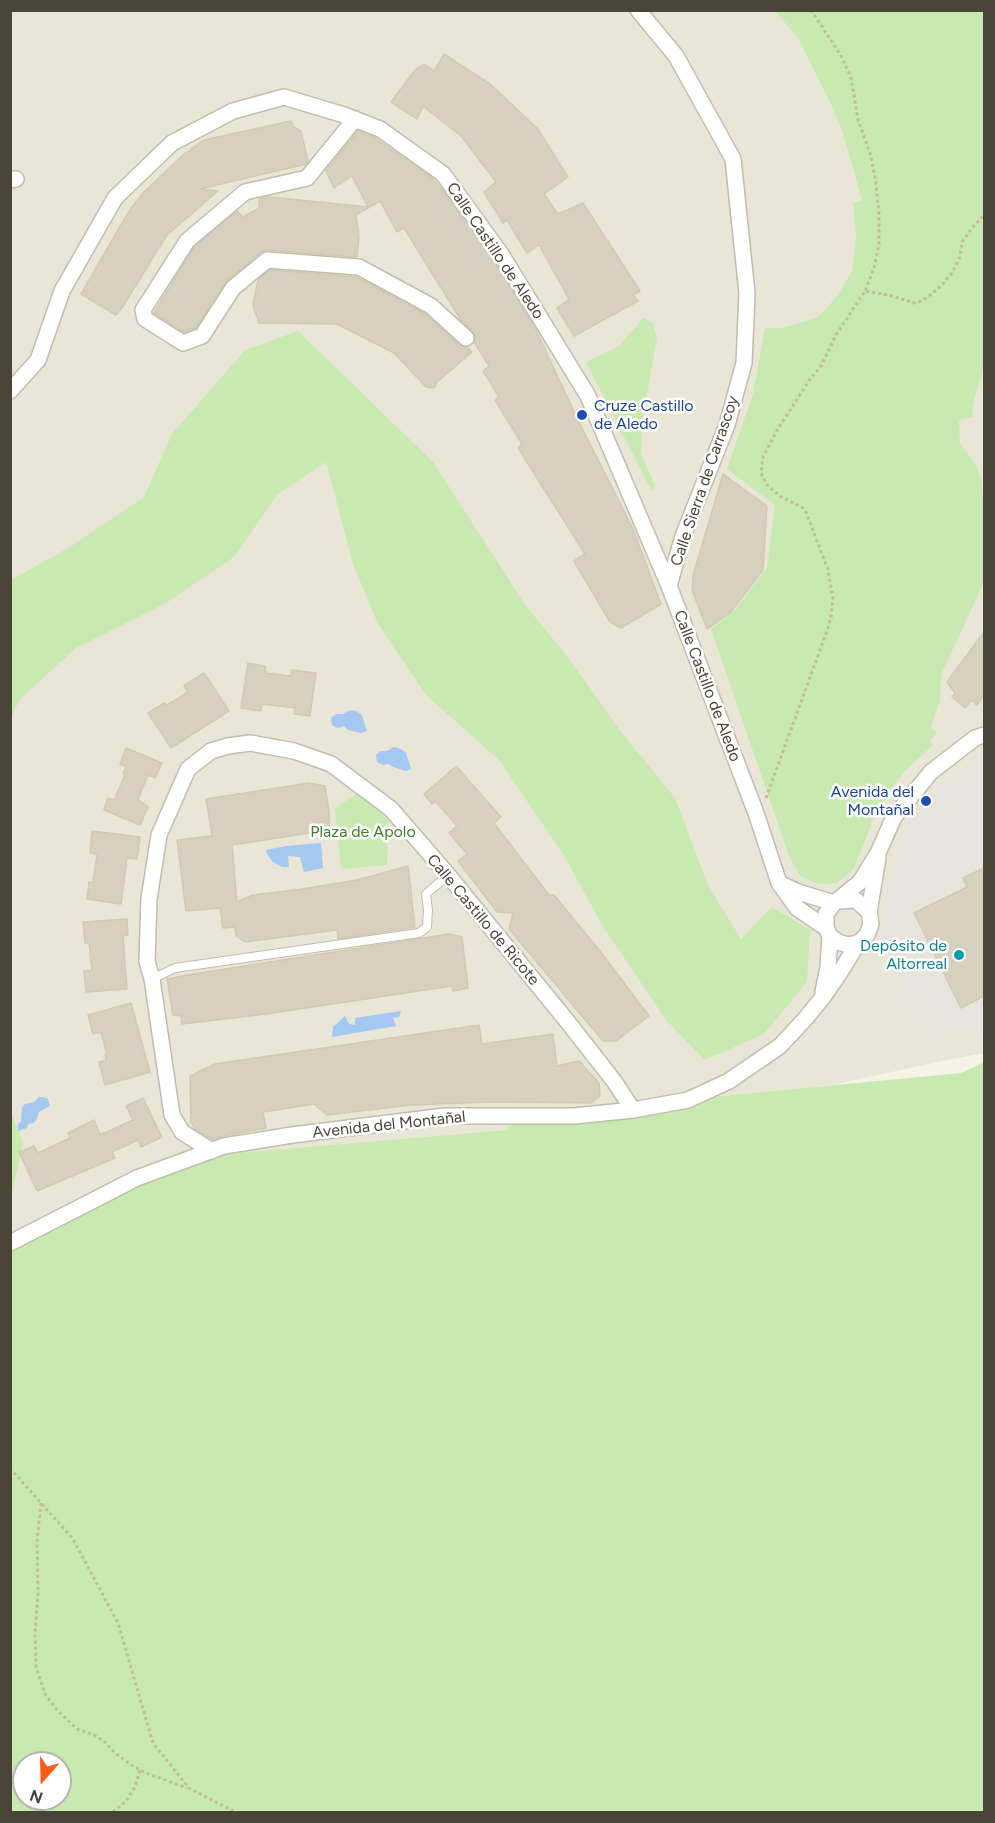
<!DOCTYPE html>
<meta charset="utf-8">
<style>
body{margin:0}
#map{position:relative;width:995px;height:1823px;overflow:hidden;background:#f5f3e9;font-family:Figtree,sans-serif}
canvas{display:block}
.frame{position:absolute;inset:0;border:12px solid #494437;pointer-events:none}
.north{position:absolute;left:12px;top:1751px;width:60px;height:60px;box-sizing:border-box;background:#fff;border:2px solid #b6b4af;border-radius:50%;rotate:200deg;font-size:16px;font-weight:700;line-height:24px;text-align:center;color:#494437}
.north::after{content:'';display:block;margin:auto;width:21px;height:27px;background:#fe5816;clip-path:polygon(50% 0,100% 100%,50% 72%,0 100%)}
</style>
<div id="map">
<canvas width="995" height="1823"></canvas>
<div class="frame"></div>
<div class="north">N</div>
</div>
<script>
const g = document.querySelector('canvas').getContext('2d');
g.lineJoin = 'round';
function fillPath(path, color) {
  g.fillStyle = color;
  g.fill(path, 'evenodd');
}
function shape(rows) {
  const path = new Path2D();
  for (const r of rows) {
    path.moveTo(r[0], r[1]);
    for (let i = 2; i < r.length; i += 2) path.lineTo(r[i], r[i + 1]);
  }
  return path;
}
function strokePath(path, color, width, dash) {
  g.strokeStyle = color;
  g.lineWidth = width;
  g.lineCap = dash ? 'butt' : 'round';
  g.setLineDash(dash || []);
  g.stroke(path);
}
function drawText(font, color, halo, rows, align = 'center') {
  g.font = font + ' Figtree,sans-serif';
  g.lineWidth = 5;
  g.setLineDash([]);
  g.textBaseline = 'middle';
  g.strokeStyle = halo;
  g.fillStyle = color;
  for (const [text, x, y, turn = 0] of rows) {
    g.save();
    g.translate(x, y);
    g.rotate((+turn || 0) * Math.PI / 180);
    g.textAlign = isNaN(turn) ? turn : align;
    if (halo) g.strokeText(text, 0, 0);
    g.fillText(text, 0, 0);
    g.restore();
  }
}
fillPath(shape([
 [11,11,984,11,984,1053,942,1061,827,1086,674,1101,11,1243]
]), '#e9e6d7');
fillPath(shape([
 [984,755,984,1029,976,1033,957,1036,940,1031,906,998,880,941,896,854,917,813,943,782]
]), '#e7e4dd');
fillPath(shape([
 [775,11,984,11,984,369,974,399,972,409,973,417,959,420,960,443,976,465,981,477,984,508,983,584,941,675,940,701,931,726,937,734,930,740,933,745,904,772,890,790,873,820,855,866,851,872,837,883,827,884,815,883,800,876,789,856,711,629,736,609,767,568,775,505,727,469,753,394,765,328,780,328,814,319,823,313,839,293,852,271,856,236,853,203,862,200,842,130,829,100,799,39],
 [643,318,653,323,657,338,643,418,641,454,655,486,652,492,586,362,619,346],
 [298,331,433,462,526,606,567,656,622,733,675,798,708,885,741,939,772,907,810,930,807,982,764,1034,705,1060,666,1020,604,928,563,854,499,760,426,695,377,622,353,564,326,462,277,495,234,557,166,603,76,648,20,699,11,718,11,580,70,547,144,497,172,434,245,350],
 [358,793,388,820,387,865,341,869,335,808],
 [984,1062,984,1812,11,1812,11,1243,180,1158,507,1130,513,1116,961,1073],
 [24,1763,60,1763,60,1799,24,1799],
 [11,1112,23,1142,11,1199]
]), '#c8eab1');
fillPath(shape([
 [350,710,356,711,362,715,367,731,361,733,348,730,344,726,338,728,332,725,331,718,336,714,343,714],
 [394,747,401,749,406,753,411,769,406,771,393,767,389,764,383,765,377,762,376,755,381,751,387,751],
 [321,843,323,868,304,872,300,857,288,856,289,867,282,867,273,862,267,854,266,850,286,846],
 [401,1011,399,1017,393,1018,396,1026,332,1037,333,1027,345,1016,349,1024,355,1025,355,1018],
 [39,1097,43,1097,48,1099,50,1106,39,1112,37,1118,34,1123,28,1124,27,1128,18,1131,18,1124,21,1122,22,1108,25,1104,34,1102]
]), '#a4c8f2');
const building = shape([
 [444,54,490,84,537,128,568,177,544,194,558,214,583,203,640,291,633,295,638,301,574,336,557,308,569,299,539,245,527,253,507,220,503,223,484,192,496,182,461,136,423,106,417,119,391,102,415,70,424,64,434,71,444,54],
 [291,121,294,127,301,131,308,162,306,164,200,189,218,191,167,235,122,308,116,315,81,294,129,211,144,192,183,155,204,140,291,121],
 [358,131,375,138,432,178,445,193,493,259,534,326,580,424,633,529,661,604,621,628,610,622,574,561,585,554,518,448,522,444,495,400,499,397,483,371,489,366,474,342,475,335,461,320,404,228,397,232,380,201,356,215,359,237,357,257,267,250,261,252,227,281,196,328,184,332,154,313,194,247,237,211,243,217,259,208,259,199,269,197,368,207,352,176,334,188,326,171,358,131],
 [270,270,356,277,425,314,459,345,467,347,472,352,437,382,434,388,426,387,394,353,337,324,259,323,253,305,258,280,270,270],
 [723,474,767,506,763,570,730,613,707,629,692,590,693,576,723,474],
 [984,632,984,695,977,705,972,700,965,708,952,697,955,693,947,682,984,632],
 [248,663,265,666,266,673,291,676,292,670,316,673,310,716,294,714,295,708,262,704,261,711,241,708,248,663],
 [204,673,229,711,171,748,148,713,164,703,167,705,188,692,184,686,204,673],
 [126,748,162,763,155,778,148,775,138,799,148,807,140,825,104,810,108,798,114,800,125,775,123,774,126,766,120,764,126,748],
 [456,766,501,817,494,823,549,895,554,895,600,951,649,1016,616,1041,603,1041,509,929,513,913,497,912,458,861,467,854,449,833,457,826,435,801,432,804,424,794,456,766],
 [309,783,325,786,329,810,329,830,232,845,237,902,253,895,302,889,357,880,408,866,415,927,338,939,337,930,245,942,236,936,235,927,223,928,220,908,186,911,177,840,212,836,206,799,309,783],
 [92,831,140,837,137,859,127,858,121,904,87,899,89,882,93,883,97,854,90,853,92,831],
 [984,868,984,996,961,1008,914,913,967,887,963,878,984,868],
 [127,919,128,935,123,936,127,989,86,992,84,971,92,971,89,943,85,943,83,922,127,919],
 [449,934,462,937,468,988,453,991,452,986,266,1014,182,1024,181,1016,173,1015,167,979,187,975,449,934],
 [131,1003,150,1072,105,1085,99,1062,106,1060,105,1055,107,1055,101,1032,93,1034,88,1015,131,1003],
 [479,1025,482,1044,553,1034,557,1066,579,1061,599,1083,600,1096,591,1103,492,1102,411,1105,327,1115,314,1104,263,1112,266,1128,222,1136,213,1140,194,1128,191,1122,190,1076,215,1064,479,1025],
 [143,1098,162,1137,141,1147,138,1140,112,1152,115,1158,37,1191,19,1152,34,1146,38,1153,70,1138,68,1133,94,1120,100,1134,107,1132,133,1120,126,1106,143,1098]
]);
fillPath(building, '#d7d0be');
strokePath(building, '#d2c9b1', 1.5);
const service = shape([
 [152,979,175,968,419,933,427,927,428,910,426,894,448,875]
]);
const minor = shape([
 [638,10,676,56,733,159,747,293,744,363,727,425,683,536,669,586],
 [355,119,307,178,245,192,187,241,143,310,145,319,183,343,202,336,233,288,267,260,359,267,431,306,466,338],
 [10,180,16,179],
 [10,391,38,360,62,291,115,198,172,143,233,111,284,97,344,115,380,129,443,174,501,254,588,396,669,586,756,813,779,883,797,908,826,928],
 [781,884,798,892,834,903],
 [838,901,856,900,869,912,871,924,867,935,858,943,848,945,838,942,830,936,826,928,826,914,834,903,860,882,878,853,894,817,931,772,975,738,984,735],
 [869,912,878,858],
 [823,992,828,967,830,936],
 [212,1151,182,1132,172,1115,152,979,147,961,149,899,159,835,188,769,211,751,228,746,250,743,294,751,331,764,391,809,448,875,567,1021,614,1081,633,1110],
 [10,1243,137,1178,224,1146,292,1135,445,1116,574,1116,633,1110,688,1100,729,1081,780,1046,806,1018,823,997,839,974,858,943]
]);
strokePath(service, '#c1bcab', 10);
strokePath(minor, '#c1bcab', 18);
strokePath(shape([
 [811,10,840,54,851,77,858,120,870,153,875,177,879,213,879,244,874,268,865,291],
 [766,798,828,628,831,617,833,599,828,570,806,512,803,508,780,496,767,485,761,473,763,457,776,432,810,379,821,366,836,335,865,291,889,295,914,303,922,301,928,297,943,284,952,273,960,257,962,242,973,227,984,215],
 [10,1468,73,1539,118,1623,153,1743,189,1788,235,1812],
 [41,1503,37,1541,38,1593,35,1633,36,1667,45,1694,57,1710,77,1729,94,1735,105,1742,115,1753,131,1765,146,1773,187,1788],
 [113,1812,126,1801,135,1787,140,1770]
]), '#c3ba9c', 3, [3, 3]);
strokePath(service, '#fff', 8);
strokePath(minor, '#fff', 15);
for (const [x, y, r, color] of [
 [582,415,6,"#1a4fb4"],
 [926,801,6,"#1a4fb4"],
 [959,955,6,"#0f9aa8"]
]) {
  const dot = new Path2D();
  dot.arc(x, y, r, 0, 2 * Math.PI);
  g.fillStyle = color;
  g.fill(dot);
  strokePath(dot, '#fff', 2);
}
drawText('16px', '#494437', '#fff', [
 ["Calle Castillo de Aledo",495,251,56],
 ["Calle Sierra de Carrascoy",705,481,-71],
 ["Calle Castillo de Aledo",707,686,69],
 ["Calle Castillo de Ricote",483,920,50],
 ["Avenida del Montañal",389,1125,-6]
]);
drawText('16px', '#164399', '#fff', [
 ["Cruze Castillo",594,406],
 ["de Aledo",594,424],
 ["Avenida del",914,792,"right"],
 ["Montañal",914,810,"right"]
], 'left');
drawText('16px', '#3d7c28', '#fff', [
 ["Plaza de Apolo",363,832]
]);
drawText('16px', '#0d838f', '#fff', [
 ["Depósito de",947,946],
 ["Altorreal",947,964]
], 'right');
</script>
